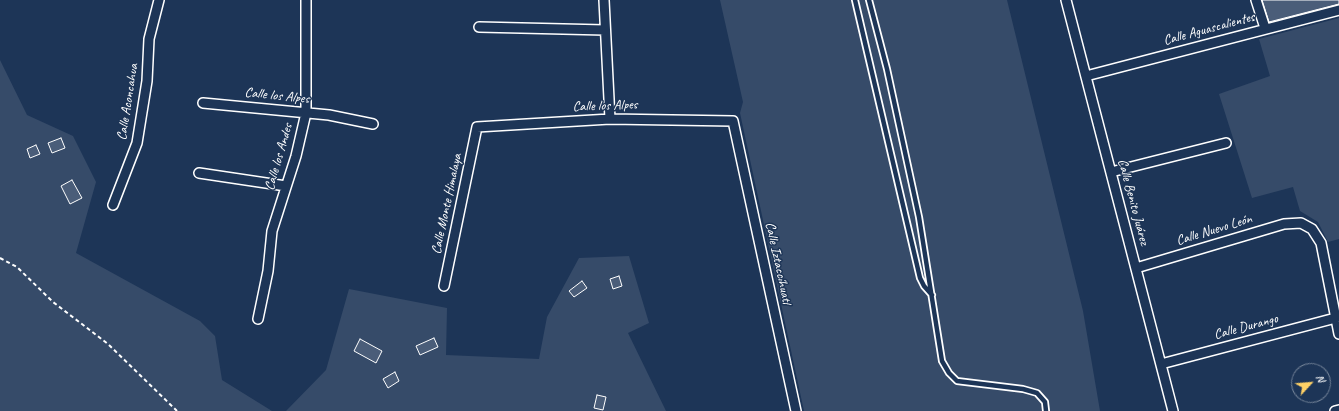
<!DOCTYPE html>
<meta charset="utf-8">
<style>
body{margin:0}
#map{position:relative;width:1339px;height:411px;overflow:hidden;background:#1d3557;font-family:Caveat,sans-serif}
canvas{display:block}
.north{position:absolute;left:1291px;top:363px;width:40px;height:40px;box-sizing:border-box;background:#1d3557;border:1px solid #77869a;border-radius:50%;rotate:64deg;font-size:11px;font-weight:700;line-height:16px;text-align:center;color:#fff}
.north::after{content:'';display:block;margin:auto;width:14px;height:18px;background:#ffd166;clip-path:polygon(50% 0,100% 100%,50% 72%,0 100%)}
</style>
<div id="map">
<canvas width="1339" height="411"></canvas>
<div class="north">N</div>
</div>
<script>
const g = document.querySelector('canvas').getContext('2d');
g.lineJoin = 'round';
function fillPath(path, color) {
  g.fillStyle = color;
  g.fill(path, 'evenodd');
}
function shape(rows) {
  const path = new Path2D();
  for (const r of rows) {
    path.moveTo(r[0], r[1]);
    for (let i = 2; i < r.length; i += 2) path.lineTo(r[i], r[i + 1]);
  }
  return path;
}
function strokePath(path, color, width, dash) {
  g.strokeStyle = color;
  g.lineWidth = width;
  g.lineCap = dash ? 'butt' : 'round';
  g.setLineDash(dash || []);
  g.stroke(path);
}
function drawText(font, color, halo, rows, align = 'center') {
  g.font = font + ' Caveat,sans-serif';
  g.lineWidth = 3;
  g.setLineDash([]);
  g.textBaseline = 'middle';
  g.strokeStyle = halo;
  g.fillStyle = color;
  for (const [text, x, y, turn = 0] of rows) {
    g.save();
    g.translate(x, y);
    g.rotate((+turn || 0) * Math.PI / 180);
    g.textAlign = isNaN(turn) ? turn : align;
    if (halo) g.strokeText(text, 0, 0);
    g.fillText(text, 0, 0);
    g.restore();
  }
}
fillPath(shape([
 [720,0,1007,0,1083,311,1100,411,804,411,740,113,743,102],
 [1339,18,1339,239,1328,242,1318,222,1300,211,1293,187,1252,198,1219,94,1270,76,1259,39],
 [0,60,27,115,73,136,96,182,76,253,200,321,215,336,222,380,272,411,0,411],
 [629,256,649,323,628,333,666,411,286,411,326,370,349,289,447,308,446,355,539,359,547,317,579,258]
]), '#364b69');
const building = shape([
 [1262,0,1339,0,1339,4,1269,22,1262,0],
 [61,138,65,148,52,153,48,143,61,138],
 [36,145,40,154,30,158,27,149,36,145],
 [72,180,82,198,70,204,61,186,72,180],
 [619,276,622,286,613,289,610,279,619,276],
 [582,281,587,288,574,297,569,291,582,281],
 [434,338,438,347,420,355,416,346,434,338],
 [360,339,382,351,376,363,354,351,360,339],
 [395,372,399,381,388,388,383,379,395,372],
 [597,395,606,397,603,410,594,408,597,395]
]);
fillPath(building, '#4a5d79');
strokePath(building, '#fff', 1);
const lane = shape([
 [855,0,920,278,924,286,932,295],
 [869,0,887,69,919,217,942,361,949,373,957,381,1023,389,1037,393,1045,402,1046,411]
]);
const street = shape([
 [604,0,610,119],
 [1066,0,1173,411],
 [1256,0,1265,28],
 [479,27,605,30],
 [1086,76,1339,10],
 [203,103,329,115,373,124],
 [1111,172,1226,143],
 [199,173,286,186],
 [113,205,137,143,147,81,149,39,159,0],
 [1136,268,1284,224,1301,223,1312,229,1321,243,1339,334],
 [444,286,477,127,610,119,733,121,796,411],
 [258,319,268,271,272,231,296,156,306,113,306,0],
 [1161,364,1339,317],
 [1335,411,1339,410]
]);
strokePath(lane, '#fff', 8);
strokePath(street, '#fff', 12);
strokePath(shape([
 [0,258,17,267,53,302,108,344,177,411]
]), '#fff', 2, [4, 3]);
strokePath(lane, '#1d3557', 4.5);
strokePath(street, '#1d3557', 9);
drawText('14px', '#fff', '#1d3557', [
 ["Calle Aguascalientes",1209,29,-15],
 ["Calle los Alpes",277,96,6],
 ["Calle Aconcahua",128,102,-81],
 ["Calle los Alpes",605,106,-2],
 ["Calle los Andes",279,157,-74],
 ["Calle Benito Juárez",1133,202,75],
 ["Calle Monte Himalaya",447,204,-78],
 ["Calle Nuevo León",1214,230,-17],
 ["Calle Iztaccíhuatl",778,263,78],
 ["Calle Durango",1246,327,-15]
]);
</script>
